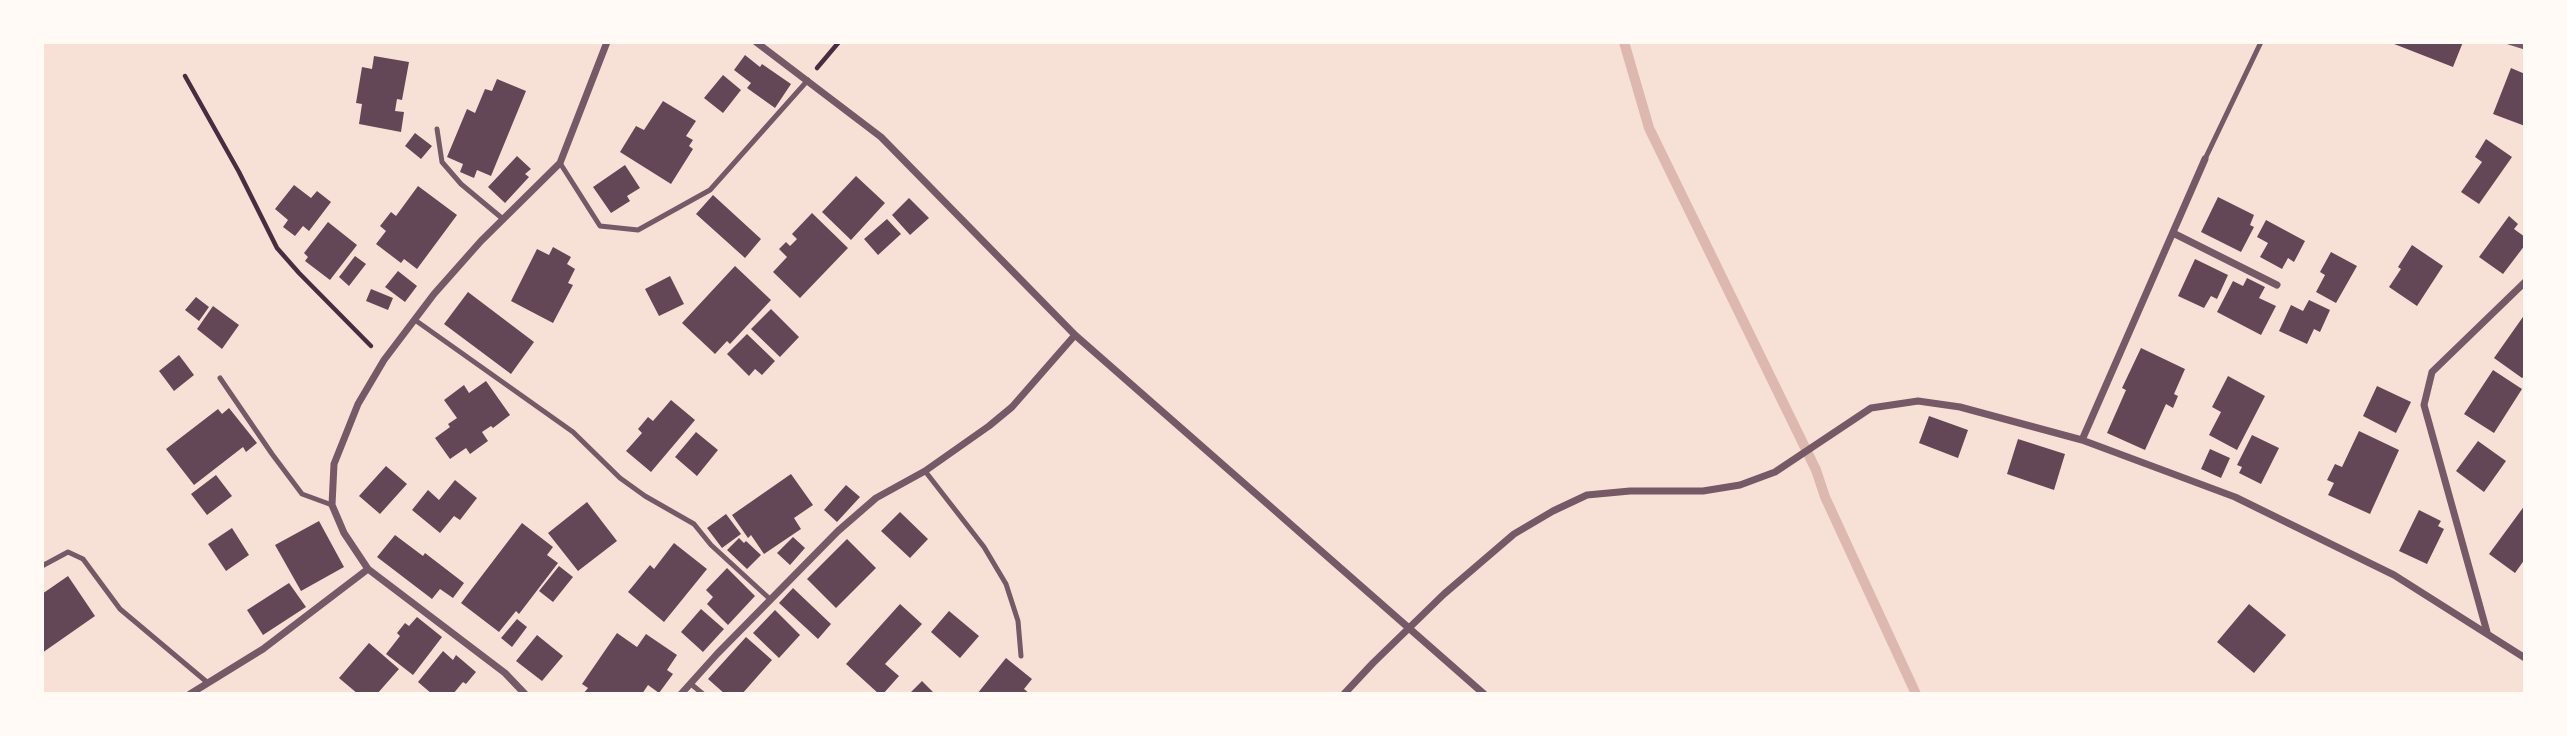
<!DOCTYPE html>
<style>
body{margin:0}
#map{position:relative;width:2567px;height:736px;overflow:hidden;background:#f7e1d7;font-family:Helvetica,sans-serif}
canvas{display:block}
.frame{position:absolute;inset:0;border:44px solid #fffaf5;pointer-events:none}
</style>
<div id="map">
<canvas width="2567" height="736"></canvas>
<div class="frame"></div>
</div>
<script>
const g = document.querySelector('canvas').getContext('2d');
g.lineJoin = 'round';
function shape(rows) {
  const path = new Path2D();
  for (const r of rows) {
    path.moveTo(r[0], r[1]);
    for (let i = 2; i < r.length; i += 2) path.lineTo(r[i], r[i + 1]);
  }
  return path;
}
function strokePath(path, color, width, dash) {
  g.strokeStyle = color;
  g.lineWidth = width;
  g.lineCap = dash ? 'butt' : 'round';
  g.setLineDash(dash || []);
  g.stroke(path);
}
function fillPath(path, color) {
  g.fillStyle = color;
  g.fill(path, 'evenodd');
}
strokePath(shape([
 [1624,42,1649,128,1816,470,1825,497,1916,694]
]), '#dcb8b0', 10);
fillPath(shape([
 [2389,42,2463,42,2453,67],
 [745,55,760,67,762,64,791,84,775,108,747,88,751,83,734,70],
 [374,56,409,62,402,100,397,99,395,111,404,112,401,132,359,124,362,104,356,103,362,67,372,69],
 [2511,68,2525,74,2525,126,2493,114],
 [723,75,741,90,723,113,704,98],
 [497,79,526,91,491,176,477,170,474,178,460,172,463,164,447,157,467,109,475,113,485,89,492,91],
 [663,101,696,121,686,136,693,140,689,146,693,149,671,184,620,152,636,126,644,130],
 [415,133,432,146,421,159,405,146],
 [2486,139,2512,157,2479,204,2461,192,2482,162,2475,157],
 [517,156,531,169,525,174,529,177,505,203,488,187],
 [625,165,640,188,627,196,630,201,611,213,593,187],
 [856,176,885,203,851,240,822,212],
 [294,185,311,198,317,191,331,202,309,231,303,226,295,236,283,227,288,220,275,209],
 [418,186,457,215,417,269,404,259,401,263,376,244,386,231,380,226,391,212,396,216],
 [713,195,761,239,745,258,696,214],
 [2218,197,2254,215,2250,225,2254,227,2241,252,2201,232],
 [909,198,929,218,910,235,892,215],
 [812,213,848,248,800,298,773,272,787,257,779,249,786,242,790,246,797,239,792,234],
 [2509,216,2518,224,2514,229,2525,237,2525,245,2503,274,2479,257],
 [887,219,901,234,878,255,864,239],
 [2266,220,2305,241,2294,262,2288,258,2282,269,2260,257,2268,243,2257,237],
 [328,222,357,245,330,280,305,261,308,257,304,253],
 [2412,245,2443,266,2417,306,2389,287,2401,269,2398,267],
 [553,247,571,257,567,264,575,269,568,283,573,285,553,323,511,301,537,249,549,255],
 [2331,252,2357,266,2336,303,2316,292,2325,275,2320,272],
 [355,256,366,264,349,286,339,277],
 [2195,259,2228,275,2217,299,2211,296,2204,308,2178,296],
 [735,266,771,300,730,344,727,341,715,354,682,323],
 [398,271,417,286,405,302,385,287],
 [670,276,684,304,659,316,645,289],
 [2247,278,2265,287,2259,298,2276,306,2261,335,2217,312,2233,281,2243,286],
 [371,289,393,298,388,310,366,301],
 [468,292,534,342,511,374,444,324],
 [196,297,209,307,199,321,185,310],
 [2309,300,2330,310,2320,332,2314,329,2307,344,2279,331,2291,305,2303,311],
 [213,306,239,325,222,349,197,329],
 [771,309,799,337,780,357,751,329],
 [2525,314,2525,375,2522,378,2494,358],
 [747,334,775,361,762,375,755,369,749,376,727,354],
 [2141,348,2185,369,2174,394,2178,396,2173,408,2166,404,2145,450,2107,433,2126,390,2122,388],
 [179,355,194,375,174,391,159,371],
 [2493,370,2522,389,2494,433,2464,414],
 [2228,376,2265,396,2237,450,2209,435,2221,412,2212,407],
 [486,381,510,415,493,428,491,426,482,432,488,441,470,454,466,448,450,459,435,438,450,427,448,424,457,418,444,400,464,385,469,393],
 [2377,386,2411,402,2396,433,2363,416],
 [671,400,695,420,651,472,626,451,642,433,638,429,648,417,653,421],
 [229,408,257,443,246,452,243,447,194,485,166,449,218,409,222,414],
 [1929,416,1968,430,1958,458,1919,443],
 [2359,431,2399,450,2370,514,2328,495,2334,483,2327,480,2335,464,2342,467],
 [696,432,718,450,697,476,675,457],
 [2252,435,2279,448,2261,484,2239,473,2242,467,2237,465],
 [2018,439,2065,454,2054,490,2007,474],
 [2478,441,2506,461,2484,492,2456,471],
 [2210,449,2230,458,2221,478,2201,469],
 [386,466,407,484,380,514,359,496],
 [791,474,813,505,794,518,801,529,764,554,751,535,748,538,732,515],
 [216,475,232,496,207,515,191,494],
 [455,480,477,498,460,520,454,516,440,533,412,510,428,490,439,500],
 [846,485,860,497,837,522,824,510],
 [587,502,617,541,578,571,548,533],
 [2525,505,2525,559,2515,573,2489,554],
 [2419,510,2441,521,2438,526,2444,529,2427,564,2399,551],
 [900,512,928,539,910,558,881,531],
 [726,514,741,534,722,548,707,528],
 [319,521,344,567,301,591,275,545],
 [522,523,553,547,547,555,558,563,519,614,516,611,499,632,461,603],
 [232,528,249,555,226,571,208,544],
 [395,535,423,556,425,553,464,583,453,598,440,589,432,599,377,557],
 [793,537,805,548,790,565,777,553],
 [739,538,744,543,746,541,761,555,747,569,727,550],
 [847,539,876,568,836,608,807,579],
 [674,543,707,569,664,622,628,592,650,565,654,569],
 [559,566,573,577,553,602,539,591],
 [727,568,755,596,728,625,707,604,713,597,706,590],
 [68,576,95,616,42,653,42,594],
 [289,583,306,607,263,635,247,610],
 [793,588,831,624,818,639,779,603],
 [900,604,922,624,885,664,899,676,883,694,879,694,846,664],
 [2249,604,2286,635,2254,673,2217,642],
 [701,609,724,629,703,652,681,632],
 [775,610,800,635,779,658,753,633],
 [949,611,979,636,960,658,931,632],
 [417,617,442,637,413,675,386,654,400,636,397,633,405,623,409,626],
 [517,619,527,627,512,647,501,638],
 [617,633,637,647,646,634,677,655,667,670,673,674,659,693,648,685,642,694,583,694,588,688,582,684],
 [537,635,563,656,542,681,516,661],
 [746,637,772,660,742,694,725,694,708,679],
 [369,643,399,669,377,694,358,694,339,678],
 [443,651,453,660,456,655,476,672,466,684,463,682,453,694,432,694,418,682],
 [1006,658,1032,679,1024,689,1030,694,977,694],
 [922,681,935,694,909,694]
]), '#644757');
strokePath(shape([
 [817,68,839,42],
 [185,76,239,172,277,248,299,273,371,346]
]), '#4a2c40', 4.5);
strokePath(shape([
 [2509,42,2525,47],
 [437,129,442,162,461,184,503,219],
 [2205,159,2261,42],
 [560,163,600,226,638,230,710,190,808,80],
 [415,320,573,432,620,478,645,496,694,524,711,545,771,600],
 [220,378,272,454,302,494,332,505],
 [925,471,984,547,1006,584,1018,621,1021,656],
 [42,566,68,552,83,559,120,609,208,683],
 [691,684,703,694]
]), '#755966', 5);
strokePath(shape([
 [756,42,881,137,1075,335,1484,694],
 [2173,233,2277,285],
 [2082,440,2205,159],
 [2487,632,2424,405,2432,372,2525,282],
 [190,694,263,649,368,569],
 [525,694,505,673,368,569,344,533,332,505,334,464,358,404,384,360,434,294,481,241,560,163,607,42],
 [681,694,717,654,838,531,876,498,925,471,989,426,1012,407,1075,335],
 [1344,694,1373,663,1444,594,1514,534,1553,511,1587,495,1630,491,1703,491,1740,485,1775,472,1871,408,1918,401,1960,407,2082,440,2235,497,2394,575,2525,658]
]), '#755966', 7);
</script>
